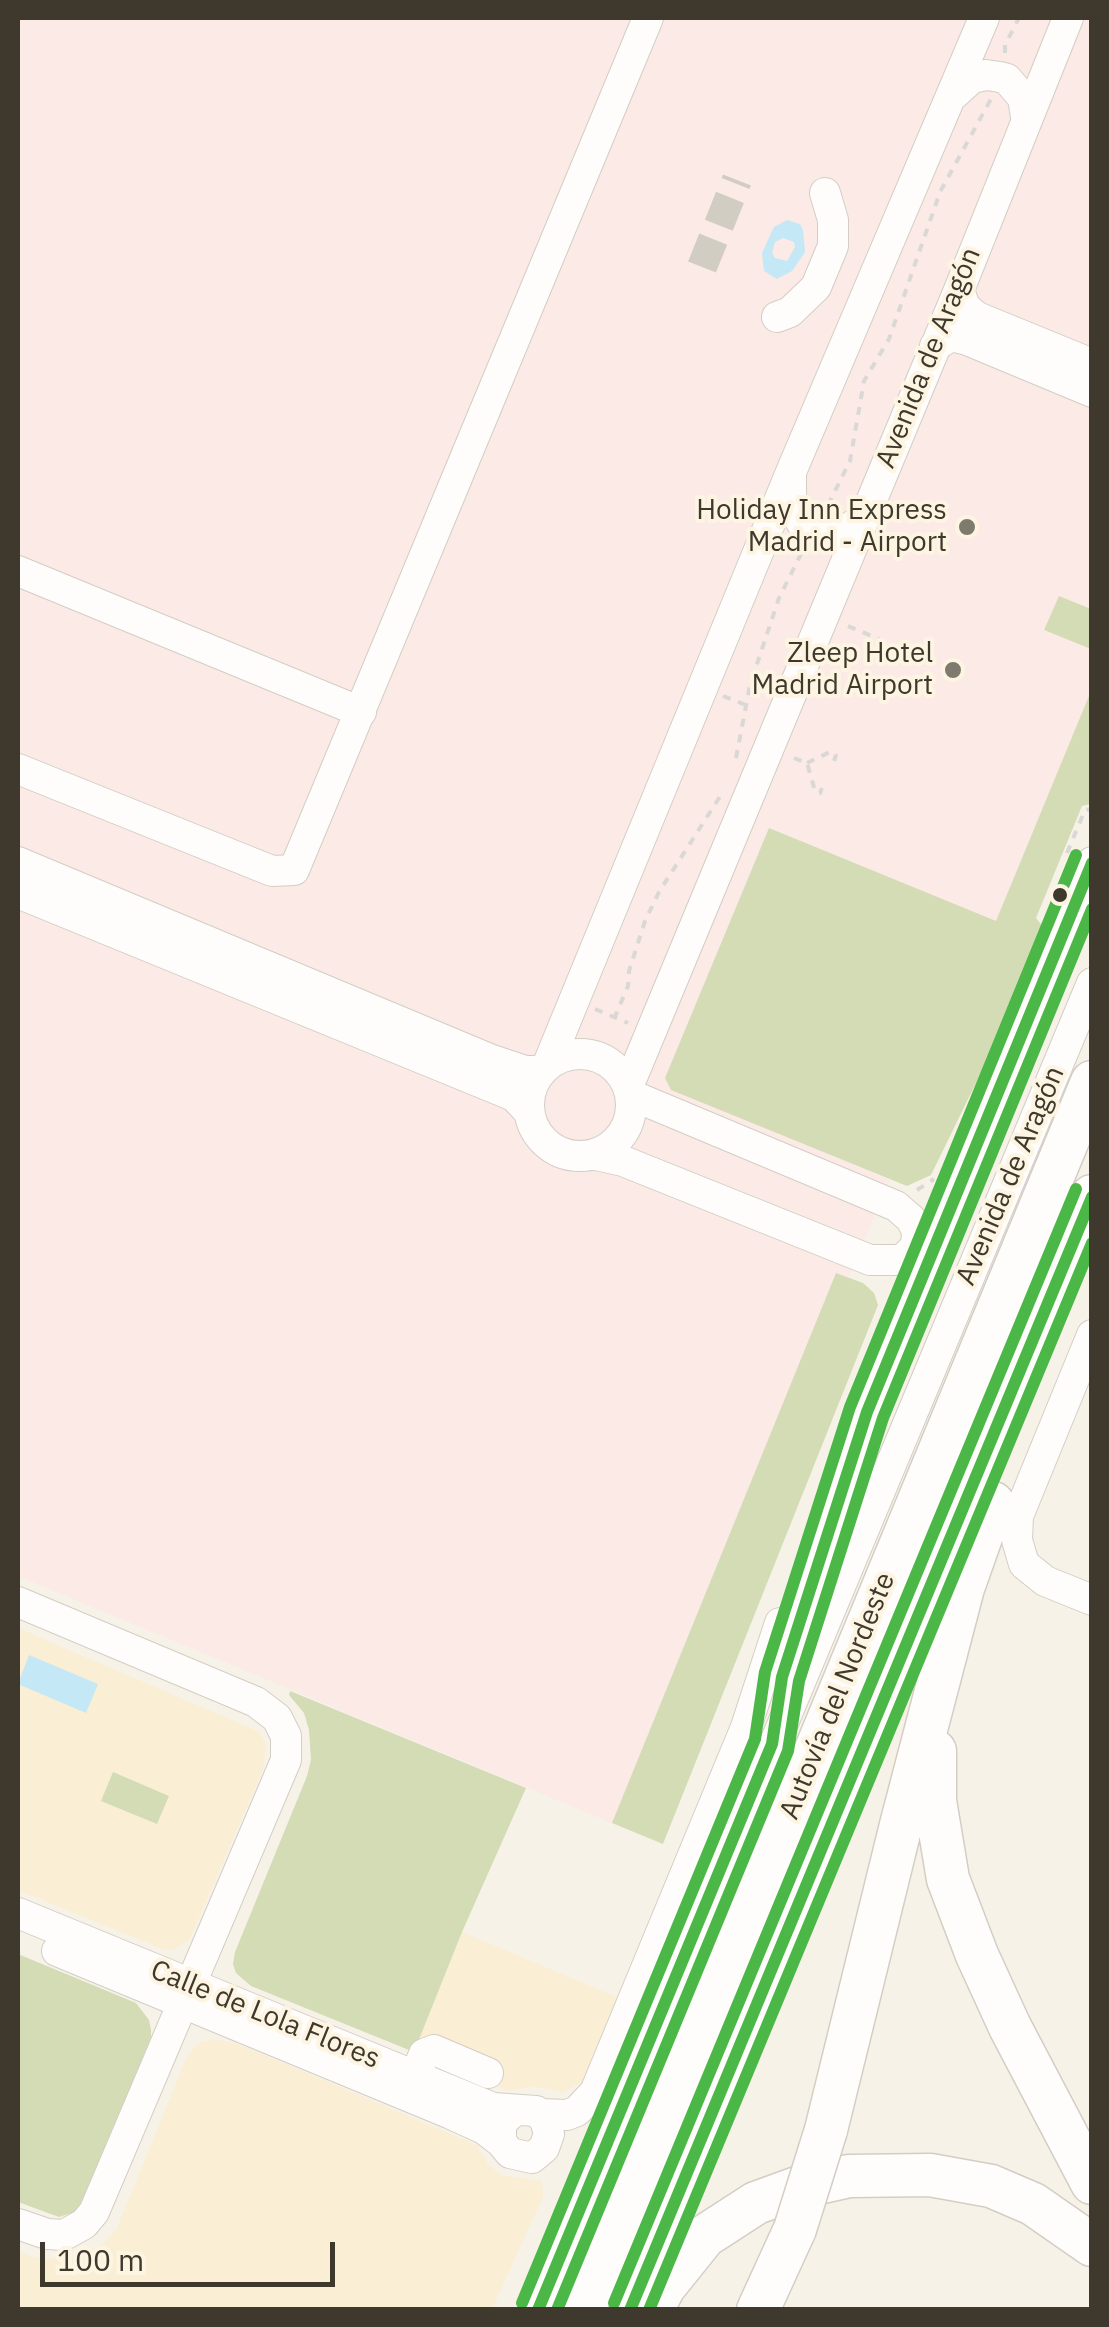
<!DOCTYPE html>
<meta charset="utf-8">
<style>
body{margin:0}
#map{position:relative;width:1109px;height:2327px;overflow:hidden;background:#f7f2e8;font-family:"IBM Plex Sans",sans-serif}
canvas{display:block}
.frame{position:absolute;inset:0;border:20px solid #3f392d;pointer-events:none}
.scale{position:absolute;left:40px;top:2242px;width:295px;height:45px;box-sizing:border-box;border:5px solid #3f392d;border-top:0;padding-left:12px;font-size:30px;line-height:35px;white-space:nowrap;color:#3f392d;-webkit-text-stroke:8px #fdf4e2;paint-order:stroke}
</style>
<div id="map">
<canvas width="1109" height="2327"></canvas>
<div class="frame"></div>
<div class="scale">100 m</div>
</div>
<script>
const g = document.querySelector('canvas').getContext('2d');
g.lineJoin = 'round';
function fillPath(path, color) {
  g.fillStyle = color;
  g.fill(path, 'evenodd');
}
function shape(rows) {
  const path = new Path2D();
  for (const r of rows) {
    if (r.length === 3) {
      path.moveTo(r[0] + r[2], r[1]);
      path.arc(r[0], r[1], r[2], 0, 2 * Math.PI);
      continue;
    }
    path.moveTo(r[0], r[1]);
    for (let i = 2; i < r.length; i += 2) path.lineTo(r[i], r[i + 1]);
  }
  return path;
}
function strokePath(path, color, width, dash) {
  g.strokeStyle = color;
  g.lineWidth = width;
  g.lineCap = dash ? 'butt' : 'round';
  g.setLineDash(dash || []);
  g.stroke(path);
}
function drawText(font, color, halo, rows, align = 'center') {
  g.font = font + ' "IBM Plex Sans",sans-serif';
  g.lineWidth = 8;
  g.setLineDash([]);
  g.textBaseline = 'middle';
  g.strokeStyle = halo;
  g.fillStyle = color;
  for (const [text, x, y, turn = 0] of rows) {
    g.save();
    g.translate(x, y);
    g.rotate((+turn || 0) * Math.PI / 180);
    g.textAlign = isNaN(turn) ? turn : align;
    if (halo) g.strokeText(text, 0, 0);
    g.fillText(text, 0, 0);
    g.restore();
  }
}
fillPath(shape([
 [18,1628,260,1732,266,1745,263,1769,189,1941,172,1950,160,1948,18,1890],
 [462,1932,617,1997,581,2083,563,2092,532,2086,509,2091,414,2052],
 [214,2039,238,2044,477,2145,489,2166,504,2176,542,2181,543,2197,492,2309,18,2309,18,2251,34,2258,74,2259,104,2243,116,2230,188,2054,200,2042]
]), '#faeed4');
fillPath(shape([
 [18,18,1091,18,1091,691,890,1180,612,1823,18,1576]
]), '#fbeae6');
fillPath(shape([
 [1059,596,1091,609,1091,649,1044,630],
 [1091,691,1091,804,1082,806,1036,918,1045,929,993,1048,931,1175,907,1186,671,1090,665,1078,769,828,996,921],
 [836,1273,863,1283,874,1293,878,1305,663,1844,612,1823],
 [290,1691,526,1788,462,1932,414,2052,251,1986,236,1973,233,1964,235,1952,307,1776,311,1760,309,1730,304,1713,289,1695],
 [113,1772,169,1796,157,1824,101,1801],
 [18,1954,136,2003,149,2020,151,2030,151,2037,85,2199,75,2212,59,2217,18,2202]
]), '#d4dcb6');
fillPath(shape([
 [787,220,800,224,803,230,805,252,792,271,777,279,764,271,762,253,774,227],
 [783,238,794,242,795,247,787,261,775,258,772,253,775,242],
 [29,1655,98,1684,86,1713,18,1684]
]), '#c4e8f5');
strokePath(shape([
 [702,267,737,180]
]), '#d2cdc3', 30, [30, 15]);
const minor = shape([
 [952,96,972,78,986,75,1000,77,1007,79,1023,98,1026,117],
 [959,290,965,307,977,317,1092,364],
 [777,317,790,312,816,287,833,246,833,220,825,193],
 [935,346,951,336,967,340,1092,392],
 [791,475,791,498,801,522,825,532,846,530,864,518],
 [18,571,361,712],
 [18,769,272,871,294,870,648,18],
 [18,862,492,1060,525,1071,541,1071],
 [18,893,514,1096,529,1112],
 [580,1105,51],
 [548,1064,791,472,984,18],
 [628,1087,959,290,1068,18],
 [596,1155,623,1161,870,1260,902,1260,916,1246,917,1231,911,1219,896,1206,631,1095],
 [1092,1335,1018,1516,1017,1540,1024,1564,1045,1581,1092,1600],
 [18,1602,256,1702,277,1718,286,1736,286,1760,94,2212,84,2224,64,2235,47,2234,18,2224],
 [788,1658,867,1412,1092,862],
 [18,1913,493,2108,536,2111,545,2120,549,2134,544,2148,532,2158,510,2153,501,2142,501,2123,515,2110],
 [57,1951,451,2114,484,2129,501,2142],
 [415,2076,424,2054,434,2050,488,2073],
 [540,2114,567,2115,577,2111,595,2092,746,1727,780,1623],
 [538,2310,1092,983]
]);
const highway = shape([
 [935,1751,935,1801,948,1879,977,1955,1010,2027,1092,2183],
 [826,2130,901,1825,963,1588,993,1503],
 [584,2310,1092,1082],
 [630,2310,1092,1196],
 [652,2310,664,2287,705,2236,756,2203,800,2187,849,2176,930,2175,991,2186,1033,2204,1092,2245],
 [758,2310,795,2229]
]);
strokePath(minor, '#d3cec4', 32);
strokePath(highway, '#d3cec4', 45);
strokePath(shape([
 [1005,53,1005,45,1019,18],
 [828,505,850,461,864,381,889,339,940,192,991,99],
 [848,626,879,639],
 [723,696,746,705],
 [736,758,750,685,779,598,803,550],
 [794,758,807,763,815,791,820,793,822,788],
 [807,763,830,752,836,755,834,761],
 [1067,853,1085,810,1092,809],
 [595,1009,628,1023],
 [614,1019,628,986,629,971,645,921,659,892,721,795],
 [917,1190,934,1179]
]), '#dad8d5', 4, [8, 8]);
strokePath(minor, '#fefdfc', 30);
strokePath(highway, '#fefdfc', 42);
const highwayBridge = shape([
 [795,2229,826,2130]
]);
strokePath(highwayBridge, '#d3cec4', 45, []);
strokePath(highwayBridge, '#fefdfc', 42);
strokePath(shape([
 [538,2310,772,1744,782,1677,867,1412,1092,863],
 [630,2310,1092,1197]
]), '#4ab747', 12);
strokePath(shape([
 [557,2310,788,1751,799,1681,883,1418,1092,909],
 [649,2310,1092,1243]
]), '#4ab747', 12);
strokePath(shape([
 [522,2303,755,1739,765,1672,850,1407,1076,855],
 [614,2303,1076,1189]
]), '#4ab747', 12);
for (const [x, y, r, color] of [
 [967,527,10,"#7f7a6e"],
 [953,670,10,"#7f7a6e"],
 [1060,895,9,"#3f392d"]
]) {
  const dot = new Path2D();
  dot.arc(x, y, r, 0, 2 * Math.PI);
  g.fillStyle = color;
  g.fill(dot);
  strokePath(dot, '#fdf4e2', 4);
}
drawText('28px', '#3f392d', '#fdf4e2', [
 ["Avenida de Aragón",929,358,-68],
 ["Avenida de Aragón",1011,1176,-67],
 ["Autovía del Nordeste",838,1696,-68],
 ["Calle de Lola Flores",265,2015,22]
]);
drawText('28px', '#3f392d', '#fdf4e2', [
 ["Holiday Inn Express",947,511],
 ["Madrid - Airport",947,543],
 ["Zleep Hotel",933,654],
 ["Madrid Airport",933,686]
], 'right');
</script>
